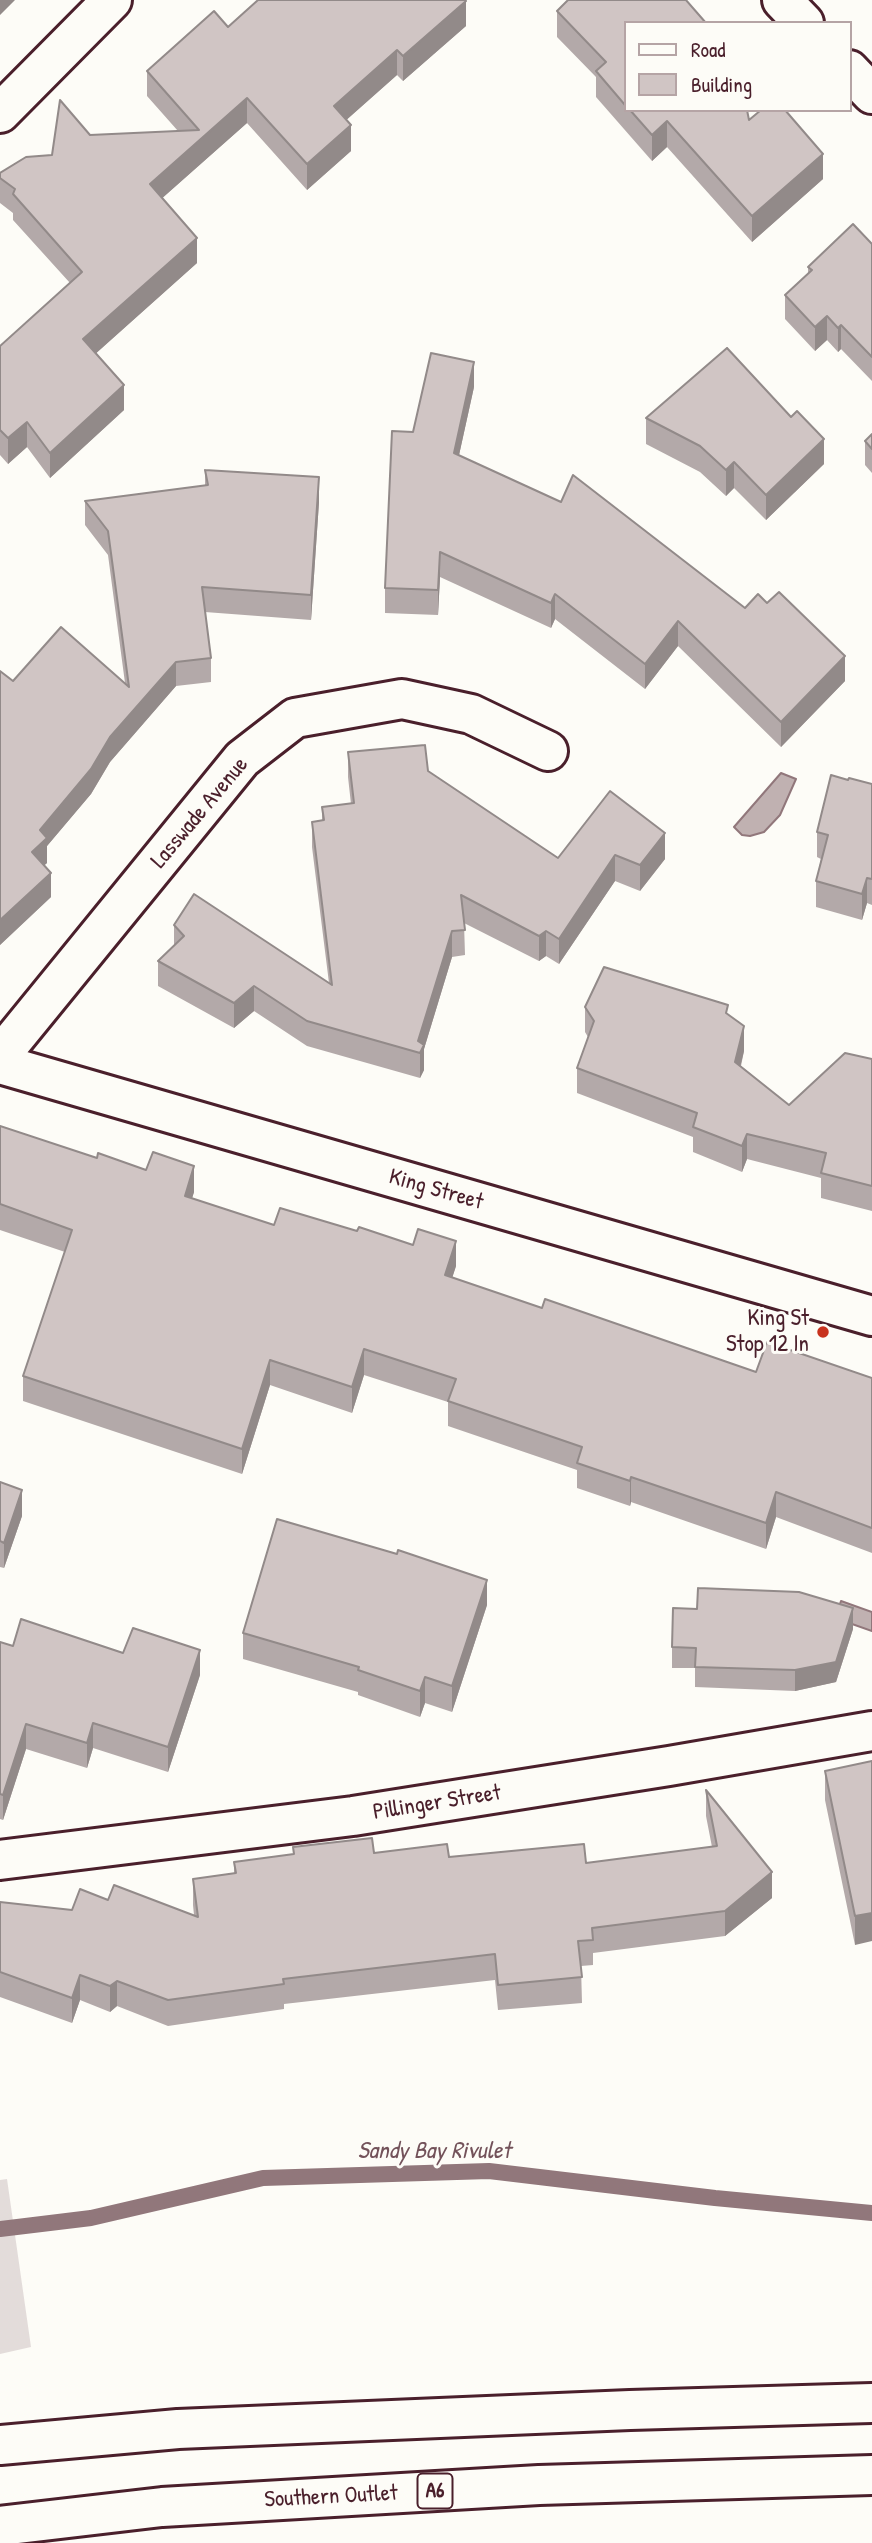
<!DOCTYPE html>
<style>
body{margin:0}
#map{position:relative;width:872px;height:2543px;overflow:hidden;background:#fdfcf7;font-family:"Patrick Hand",sans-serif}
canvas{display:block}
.legend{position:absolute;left:624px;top:21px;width:228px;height:91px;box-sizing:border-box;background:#fdfcf7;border:2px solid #b5a4a5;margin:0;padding:9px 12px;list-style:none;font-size:21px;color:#4a1f2b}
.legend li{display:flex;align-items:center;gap:14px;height:35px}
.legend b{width:35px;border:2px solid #b5a4a5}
</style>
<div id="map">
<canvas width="872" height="2543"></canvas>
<ul class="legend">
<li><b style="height:9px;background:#fdfcf7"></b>Road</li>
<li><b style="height:19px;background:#d0c5c4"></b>Building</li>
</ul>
</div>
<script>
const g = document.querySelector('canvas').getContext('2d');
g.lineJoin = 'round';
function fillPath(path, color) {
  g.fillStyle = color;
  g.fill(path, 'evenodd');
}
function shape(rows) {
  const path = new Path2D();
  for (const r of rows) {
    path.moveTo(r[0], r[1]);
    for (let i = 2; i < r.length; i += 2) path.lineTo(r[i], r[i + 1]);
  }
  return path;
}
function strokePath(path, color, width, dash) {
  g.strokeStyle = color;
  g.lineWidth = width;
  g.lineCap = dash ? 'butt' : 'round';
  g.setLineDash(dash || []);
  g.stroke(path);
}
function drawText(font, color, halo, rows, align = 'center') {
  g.font = font + ' "Patrick Hand",sans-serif';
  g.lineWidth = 6;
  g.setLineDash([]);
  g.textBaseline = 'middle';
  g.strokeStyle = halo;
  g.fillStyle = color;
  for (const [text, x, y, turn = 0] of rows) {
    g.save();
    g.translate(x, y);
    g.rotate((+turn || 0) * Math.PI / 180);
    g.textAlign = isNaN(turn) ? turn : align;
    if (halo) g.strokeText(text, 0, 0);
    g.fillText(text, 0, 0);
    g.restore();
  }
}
fillPath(shape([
 [7,2179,31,2347,0,2354,0,2180]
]), '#e3dcda');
const water = shape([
 [781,773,796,779,780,815,764,832,750,836,742,835,734,827,781,773],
 [841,1601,872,1612,872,1631,835,1618,841,1601]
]);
fillPath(water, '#c0b1b1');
strokePath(water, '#91777b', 2);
strokePath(shape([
 [0,2229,91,2218,263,2178,489,2171,715,2198,872,2213]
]), '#91777b', 16);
const minor = shape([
 [782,0,804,23],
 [849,70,872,94],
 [0,113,112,0],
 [0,1056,242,759,295,718,402,699,471,714,548,751],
 [0,1860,353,1816,669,1766,872,1731]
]);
const tertiary = shape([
 [0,1064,872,1316]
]);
const trunk = shape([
 [0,2445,178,2429,630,2410,872,2403],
 [0,2526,162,2507,539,2485,872,2475]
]);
strokePath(minor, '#4a1f2b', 44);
strokePath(tertiary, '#4a1f2b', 44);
strokePath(trunk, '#4a1f2b', 44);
strokePath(minor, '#fdfcf7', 38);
strokePath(tertiary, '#fdfcf7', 38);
strokePath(trunk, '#fdfcf7', 38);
fillPath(shape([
 [557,11,625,23,625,110,747,110,749,120,823,179,752,242,667,147,652,161,596,97,596,77,557,37],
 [466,26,403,81,397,75,346,120,351,151,307,190,247,123,162,198,197,263,96,353,124,410,50,478,27,447,8,464,0,455,0,346,70,283,13,220,13,213,0,203,0,173,52,155,90,135,178,131,147,96,147,71,228,27],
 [872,244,872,381,841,349,838,352,827,340,815,351,785,319,785,295,808,274,808,267],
 [474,387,459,455,745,608,845,681,781,747,678,646,645,689,555,619,551,628,440,577,438,615,385,613,385,588,413,432],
 [646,418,824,464,766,520,734,488,726,496,700,472,646,444],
 [872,434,872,473,865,465,865,441],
 [205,470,319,502,311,620,205,612,211,658,211,682,176,686,110,762,91,794,47,846,47,863,44,865,51,897,0,945,13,681,125,683,108,555,85,525,85,501,205,486],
 [348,752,428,771,558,858,610,791,665,859,640,891,615,881,559,964,546,956,539,961,464,923,465,955,452,957,424,1049,424,1070,420,1078,307,1046,254,1011,234,1028,158,986,158,961,174,946,174,925,329,983,312,847,312,822,322,820,322,807,351,804,348,777],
 [848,780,872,784,872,905,867,903,862,920,816,907,816,881,821,859,817,857,817,832],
 [585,1007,728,1014,744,1051,741,1066,789,1105,872,1059,872,1211,821,1198,821,1178,747,1159,742,1172,693,1152,693,1137,577,1093,577,1068,588,1037,585,1032],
 [0,1126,194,1192,192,1198,274,1225,456,1266,452,1278,542,1308,756,1372,872,1378,872,1553,776,1517,766,1549,631,1502,630,1506,577,1488,577,1470,448,1426,448,1402,364,1375,352,1413,270,1385,242,1474,23,1401,23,1376,65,1252,0,1230],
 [0,1482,22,1516,4,1568,0,1567],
 [487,1605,452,1712,425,1703,420,1717,358,1695,358,1692,243,1659,243,1633],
 [853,1629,836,1682,795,1691,695,1687,695,1668,672,1668,672,1647],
 [0,1642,13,1646,123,1653,200,1675,168,1772,93,1748,87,1768,26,1749,3,1820,0,1819],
 [872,1761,855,1945,825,1800,825,1771],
 [706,1790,772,1898,725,1936,593,1953,593,1965,581,1966,582,2003,498,2010,495,1980,284,2004,284,2009,168,2026,117,2006,110,2012,80,2000,72,2023,0,1997,0,1902,72,1910,108,1900,194,1915,193,1905,193,1879,234,1873,234,1862,293,1854,293,1847,374,1853,586,1863,712,1847,706,1816]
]), '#b3a9a9');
fillPath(shape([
 [0,0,15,0,0,15],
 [466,1,466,26,403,81,403,56],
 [397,50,397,75,334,131,334,106],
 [247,98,247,123,150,209,150,184],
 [667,121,667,147,652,161,652,135],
 [351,125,351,151,307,190,307,164],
 [823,154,823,179,752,242,752,216],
 [197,238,197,263,83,365,83,339],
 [827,316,827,340,815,351,815,327],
 [841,325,841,349,838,352,838,328],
 [474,362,474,387,454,478,454,453],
 [124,385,124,410,50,478,50,453],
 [27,422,27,447,8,464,8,438],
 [824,439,824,464,766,520,766,495],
 [734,462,734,488,726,496,726,470],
 [319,477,319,502,311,620,311,595],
 [440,552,440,577,438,615,438,590],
 [555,594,555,619,551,628,551,603],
 [678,621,678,646,645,689,645,664],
 [845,656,845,681,781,747,781,722],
 [176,662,176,686,110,762,91,794,47,846,47,863,32,877,32,852,40,830,110,737],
 [665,833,665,859,640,891,640,865],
 [615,855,615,881,559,964,559,939],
 [51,873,51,897,0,945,0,920],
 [867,878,867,903,862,920,862,894],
 [452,931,452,957,424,1049,424,1070,420,1078,420,1053,418,1041],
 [546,931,546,956,539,961,539,936],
 [254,986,254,1011,234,1028,234,1003],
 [744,1026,744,1051,735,1088,735,1062],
 [747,1134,747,1159,742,1172,742,1146],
 [194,1166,194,1192,185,1221,185,1196],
 [456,1241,456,1266,445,1300,445,1275],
 [364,1349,364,1375,352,1413,352,1387],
 [270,1360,270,1385,242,1474,242,1449],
 [631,1477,631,1502,630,1506,630,1481],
 [22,1490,22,1516,4,1568,4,1543],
 [776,1492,776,1517,766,1549,766,1523],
 [487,1580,487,1605,452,1712,452,1686],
 [853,1608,853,1629,836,1682,795,1691,795,1670],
 [200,1650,200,1675,168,1772,168,1747],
 [425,1677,425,1703,420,1717,420,1691],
 [93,1723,93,1748,87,1768,87,1743],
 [26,1724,26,1749,3,1820,3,1795],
 [772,1872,772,1898,725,1936,725,1911],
 [872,1913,872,1941,855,1945,855,1916],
 [80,1975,80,2000,72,2023,72,1998],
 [117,1981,117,2006,110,2012,110,1986]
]), '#928a89');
const building = shape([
 [258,0,465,0,466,1,403,56,397,50,334,106,351,125,307,164,247,98,150,184,197,238,83,339,124,385,50,453,27,422,8,438,0,430,0,346,82,272,13,194,15,189,0,178,0,173,26,157,52,155,60,100,90,135,199,130,147,71,214,11,228,27,258,0],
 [568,0,686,0,706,23,625,23,625,105,596,71,606,62,557,11,568,0],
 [630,110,747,110,749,120,761,110,785,110,823,154,752,216,667,121,652,135,630,110],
 [853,224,872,244,872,357,841,325,838,328,827,316,815,327,785,295,812,270,808,267,853,224],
 [727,348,791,417,797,411,824,439,766,495,734,462,726,470,700,446,646,418,727,348],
 [431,353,474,362,454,453,561,502,573,475,745,608,758,594,767,603,779,592,845,656,781,722,678,621,645,664,555,594,551,603,440,552,438,590,385,588,392,431,413,432,431,353],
 [872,434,872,449,865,441,872,434],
 [205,470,319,477,311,595,202,587,211,658,176,662,110,737,91,769,40,830,47,838,32,852,51,873,0,920,0,671,13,681,61,627,129,687,108,531,85,501,208,485,205,470],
 [425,745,428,771,558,858,610,791,665,833,640,865,615,855,559,939,546,931,539,936,461,895,465,930,452,931,418,1041,424,1045,420,1053,307,1021,254,986,234,1003,158,961,184,936,174,925,194,894,332,985,312,822,324,820,322,807,354,803,348,752,425,745],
 [831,775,848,780,849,778,872,784,872,879,867,878,862,894,816,881,828,835,817,832,831,775],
 [604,967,728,1005,726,1013,744,1026,735,1062,789,1105,845,1053,872,1059,872,1186,821,1173,826,1153,747,1134,742,1146,693,1127,697,1113,577,1068,594,1021,585,1007,604,967],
 [0,1126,97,1158,98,1153,146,1170,153,1152,194,1166,185,1196,274,1225,280,1208,357,1231,359,1227,413,1245,418,1229,456,1241,445,1275,542,1308,545,1299,756,1372,767,1342,872,1378,872,1528,776,1492,766,1523,631,1477,630,1481,577,1463,582,1447,448,1401,456,1379,364,1349,352,1387,270,1360,242,1449,23,1376,72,1230,0,1204,0,1126],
 [0,1482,22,1490,4,1543,0,1541,0,1482],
 [277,1519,397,1554,398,1550,487,1580,452,1686,425,1677,420,1691,358,1670,359,1667,243,1633,277,1519],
 [698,1588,799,1592,853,1608,836,1662,795,1670,695,1667,696,1648,672,1647,673,1608,697,1609,698,1588],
 [21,1619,123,1653,133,1628,200,1650,168,1747,93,1723,87,1743,26,1724,3,1795,0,1794,0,1642,13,1646,21,1619],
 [872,1761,872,1913,855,1916,825,1771,872,1761],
 [706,1790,772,1872,725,1911,592,1928,593,1940,578,1941,582,1977,498,1985,495,1954,283,1979,284,1984,168,2000,117,1981,110,1986,80,1975,72,1998,0,1972,0,1902,72,1910,80,1889,108,1900,114,1885,198,1917,193,1879,236,1873,234,1862,294,1854,293,1847,372,1838,374,1853,447,1844,449,1857,584,1844,586,1863,717,1846,706,1790]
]);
fillPath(building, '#d0c5c4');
strokePath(building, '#928a89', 2);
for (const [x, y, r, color] of [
 [823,1332,7,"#c8321e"]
]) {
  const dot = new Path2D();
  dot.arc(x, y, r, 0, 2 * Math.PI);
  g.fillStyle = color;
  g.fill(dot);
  strokePath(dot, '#fdfcf7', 2.5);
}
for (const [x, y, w] of [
 [435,2491,35]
]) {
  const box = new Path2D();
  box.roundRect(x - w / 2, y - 17.5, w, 35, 5);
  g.fillStyle = '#fdfcf7';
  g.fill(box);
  strokePath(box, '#4a1f2b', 2);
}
drawText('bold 21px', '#4a1f2b', null, [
 ["A6",435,2491]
]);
drawText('23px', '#4a1f2b', '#fdfcf7', [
 ["Lasswade Avenue",200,813,-50],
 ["King Street",436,1190,16],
 ["Pillinger Street",437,1803,-9],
 ["Southern Outlet",331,2497,-3]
]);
drawText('23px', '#4a1f2b', '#fdfcf7', [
 ["King St",809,1319],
 ["Stop 12 In",809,1345]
], 'right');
drawText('italic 24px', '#73525a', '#fdfcf7', [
 ["Sandy Bay Rivulet",434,2152]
]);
</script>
